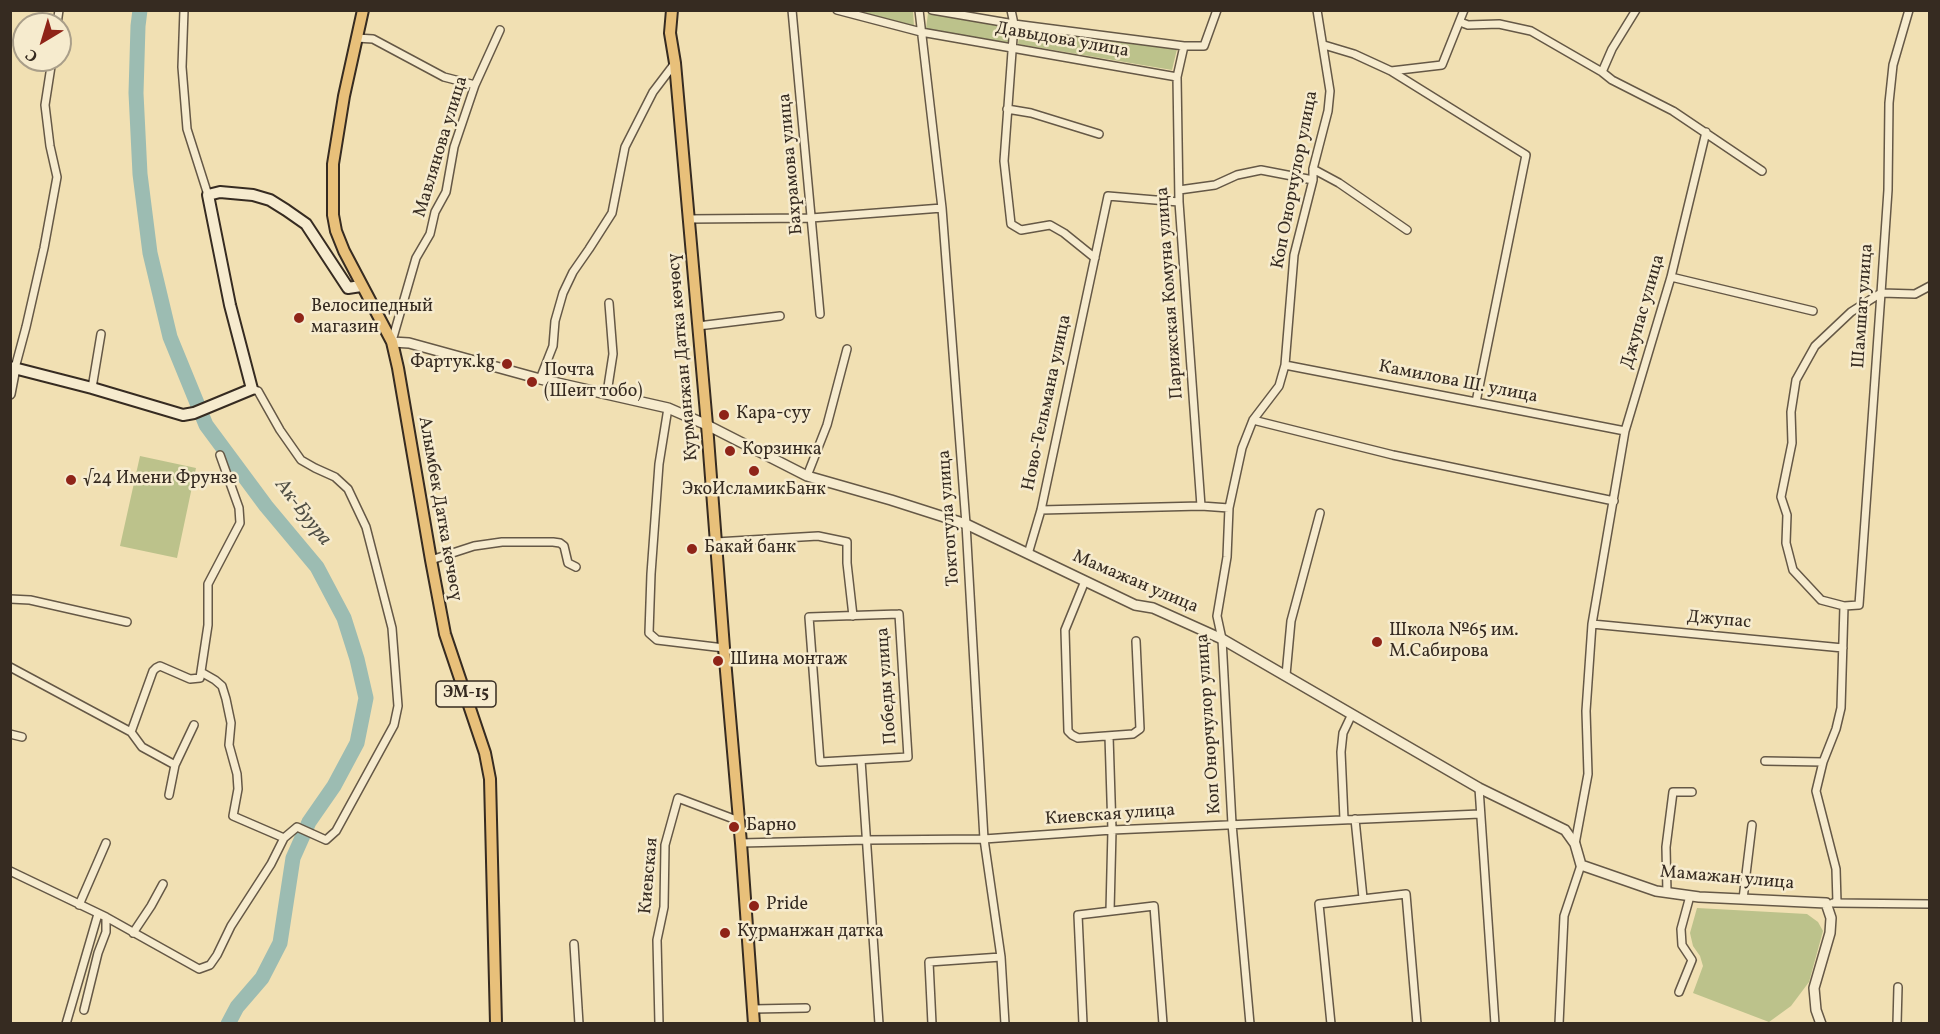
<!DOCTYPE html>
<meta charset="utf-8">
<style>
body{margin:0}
#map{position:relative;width:1940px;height:1034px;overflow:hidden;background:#f1e0b3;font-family:Vollkorn,serif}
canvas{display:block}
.frame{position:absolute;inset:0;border:12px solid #362b21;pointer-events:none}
.north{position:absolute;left:12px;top:12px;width:60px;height:60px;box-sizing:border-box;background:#f6ebce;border:2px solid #a99e89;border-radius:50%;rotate:218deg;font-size:16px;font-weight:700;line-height:24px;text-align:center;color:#362b21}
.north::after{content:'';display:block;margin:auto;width:21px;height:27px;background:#8f2418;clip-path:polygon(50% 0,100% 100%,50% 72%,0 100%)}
</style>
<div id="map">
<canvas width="1940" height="1034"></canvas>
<div class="frame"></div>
<div class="north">С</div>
</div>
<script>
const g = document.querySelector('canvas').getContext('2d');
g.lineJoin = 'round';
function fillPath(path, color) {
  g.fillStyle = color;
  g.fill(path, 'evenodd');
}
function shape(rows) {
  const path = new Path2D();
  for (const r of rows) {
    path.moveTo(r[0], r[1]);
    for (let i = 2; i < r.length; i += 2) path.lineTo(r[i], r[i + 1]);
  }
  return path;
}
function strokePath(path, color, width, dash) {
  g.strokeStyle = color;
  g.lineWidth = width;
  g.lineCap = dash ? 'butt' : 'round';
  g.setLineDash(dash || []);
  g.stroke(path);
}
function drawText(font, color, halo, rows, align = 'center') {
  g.font = font + ' Vollkorn,serif';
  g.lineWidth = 5;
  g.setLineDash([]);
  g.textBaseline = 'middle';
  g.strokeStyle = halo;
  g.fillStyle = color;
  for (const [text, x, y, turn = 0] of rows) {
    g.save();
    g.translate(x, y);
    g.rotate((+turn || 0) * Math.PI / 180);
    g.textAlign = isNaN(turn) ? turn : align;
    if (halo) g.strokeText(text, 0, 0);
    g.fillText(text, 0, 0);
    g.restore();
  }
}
fillPath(shape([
 [856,11,913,11,914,26],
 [928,13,1011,27,1008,44,926,29],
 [1020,29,1177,49,1172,70,1018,44],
 [140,456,196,468,177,558,120,546],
 [1697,908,1807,914,1818,922,1823,931,1809,982,1791,1006,1769,1022,1693,993,1703,966,1700,956,1693,946,1690,933]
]), '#bcc28b');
strokePath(shape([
 [140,10,138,26,136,93,140,174,150,253,170,337,206,425,266,506,317,567,344,618,357,659,366,698,357,743,334,786,309,822,293,858,280,943,262,978,237,1007,228,1024]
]), '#9cbcb2', 15);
const minor = shape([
 [184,10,182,67,187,129,208,195],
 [792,10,820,314],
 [837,10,921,32,1177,77],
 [919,10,942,208,966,524,984,839,1001,957,1005,1024],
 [932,10,1014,24,1184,46,1204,46,1217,10],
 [1011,10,1014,24,1004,161,1011,224,1021,230,1050,225,1064,233,1095,258],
 [1909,10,1893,65,1889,103,1888,190,1881,293,1859,605,1844,606,1821,600,1793,570,1786,543,1787,515,1781,497,1792,443,1791,412,1796,380,1815,346,1851,312,1881,293,1915,294,1930,286],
 [1460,22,1468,25,1499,24,1531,31,1602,72,1612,80,1673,111,1762,171],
 [57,24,59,10],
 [356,38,373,39,444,77,475,85],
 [1324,45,1354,54,1391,71,1442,65,1464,10],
 [1184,46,1177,77,1179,202,1201,506],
 [1391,71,1526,155,1476,402],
 [1602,72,1612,49,1636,10],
 [1007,109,1031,113,1099,134],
 [1313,169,1339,183,1407,230],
 [1179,190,1215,185,1237,175,1261,170,1313,180],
 [688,219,811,218,942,208],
 [1671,277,1813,311],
 [698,326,780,316],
 [392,341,416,258,430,234,435,212,446,192,454,147,475,85,500,30],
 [1285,365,1625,431],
 [15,368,26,327,44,248,57,177,50,146,45,105,52,60],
 [540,379,553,346,555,321,563,293,573,272,589,249,612,213,625,147,653,92,675,63],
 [92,388,101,334],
 [607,393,613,354,609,303],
 [668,408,659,464,651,574,649,633,657,640,724,648],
 [1253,420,1393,455,1614,501],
 [807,476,827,425,847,349],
 [1041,510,1201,506,1229,508],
 [716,542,818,536,847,542,847,563,853,616],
 [1028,554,1041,510,1108,196,1179,202],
 [431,560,474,546,502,542,553,542,560,543,564,546,568,563,576,567],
 [1085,581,1065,630,1068,731,1072,735,1078,738,1133,734,1140,729,1136,641],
 [10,599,30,600,127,622],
 [899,614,908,757,820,762,809,617,899,614],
 [1592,624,1843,648],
 [10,667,131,732,153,671,156,668,160,666,190,679,200,678,208,625,208,584,240,523,239,508,220,455],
 [201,672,215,680,222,686,226,699,231,723,229,745,237,774,238,789,233,816,284,838],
 [1286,675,1291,621,1320,513],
 [131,732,142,747,175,765],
 [10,734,22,737],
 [1109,736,1112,830,1110,911],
 [861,760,879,1024],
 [1765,761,1823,762],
 [1479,788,1495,1024],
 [169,795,175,765,194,725],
 [1344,819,1341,752,1343,733,1352,714],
 [1355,819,1363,898],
 [741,843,867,840,984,839,1112,830,1480,814],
 [1575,844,1588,774,1586,711,1592,624,1625,431,1671,277,1706,132],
 [10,871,106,917,199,969,210,965,217,955,231,926,271,864,284,838,297,827,326,840,336,831,394,725,398,706,392,628,366,527,348,489,335,477,315,468,301,460,280,430,258,391,252,389],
 [1667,893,1666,847,1673,792,1692,792],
 [1743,899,1752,825],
 [1833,903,1930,904],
 [1837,903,1836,869,1816,791,1823,762,1836,729,1841,708,1844,606],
 [79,905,106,843],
 [133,933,151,906,163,884],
 [748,934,798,931],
 [574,944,579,1024],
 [1679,992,1692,960,1682,945,1681,929,1690,896],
 [753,1009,806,1008],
 [84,1010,98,953,106,932,106,917],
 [66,1024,98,914],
 [659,1024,657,940,664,907,665,845,678,798,739,821],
 [932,1024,929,962,1001,957],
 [1083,1024,1078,915,1154,906,1163,1024],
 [1250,1024,1232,824,1222,639,1217,616,1227,557,1229,508,1242,448,1253,420,1279,386,1285,365,1294,255,1313,180,1313,169,1328,111,1330,91,1317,10],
 [1331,1024,1319,904,1406,894,1417,1024],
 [1559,1024,1564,916,1581,865],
 [1897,1024,1898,987]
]);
const tertiary = shape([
 [392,342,409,343,540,379,668,408,707,425,807,476,891,500,966,524,1135,605,1153,608,1222,639,1479,788,1565,830,1575,844,1581,865,1656,891,1699,897,1826,903,1831,918,1830,933,1814,988,1816,1010,1821,1024],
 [10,394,15,368]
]);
const secondary = shape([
 [10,367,92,388,183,415,194,413,252,389,230,305,208,195,220,192,253,195,270,200,286,210,306,224,348,288,361,286]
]);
const primary = shape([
 [363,10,344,96,333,164,333,215,336,231,344,251,392,342,398,368,431,560,445,634,485,753,490,779,496,1024],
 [672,10,670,33,675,63,707,425,724,648,741,843,754,1024]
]);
strokePath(minor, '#655846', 10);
strokePath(tertiary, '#655846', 12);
strokePath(secondary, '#362b21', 14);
strokePath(primary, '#362b21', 14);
strokePath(minor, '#f6ebce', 7);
strokePath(tertiary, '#f6ebce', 9);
strokePath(secondary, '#f6ebce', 10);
strokePath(primary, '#e8c07a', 10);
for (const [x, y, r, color] of [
 [299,318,6,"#8f2418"],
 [507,364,6,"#8f2418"],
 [532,382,6,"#8f2418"],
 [724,415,6,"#8f2418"],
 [730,451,6,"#8f2418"],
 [754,471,6,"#8f2418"],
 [71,480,6,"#8f2418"],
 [692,549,6,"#8f2418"],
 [1377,642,6,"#8f2418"],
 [718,661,6,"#8f2418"],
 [734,827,6,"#8f2418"],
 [754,906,6,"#8f2418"],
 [725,933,6,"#8f2418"]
]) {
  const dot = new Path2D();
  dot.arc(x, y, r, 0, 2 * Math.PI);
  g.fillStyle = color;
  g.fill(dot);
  strokePath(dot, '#f6ebce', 2);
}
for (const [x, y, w] of [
 [466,694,60]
]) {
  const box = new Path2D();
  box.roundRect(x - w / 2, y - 13, w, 26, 4.5);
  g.fillStyle = '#f6ebce';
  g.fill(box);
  strokePath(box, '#362b21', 1.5);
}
drawText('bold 16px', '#362b21', null, [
 ["ЭМ-15",466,694]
]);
drawText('18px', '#362b21', '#f6ebce', [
 ["Давыдова улица",1062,41,10],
 ["Мавлянова улица",442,147,-73],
 ["Бахрамова улица",792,164,-95],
 ["Коп Онорчулор улица",1296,180,-79],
 ["Парижская Комуна улица",1171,293,-94],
 ["Шамшат улица",1864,306,-86],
 ["Джупас улица",1644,312,-74],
 ["Курманжан Датка көчөсү",684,357,-95],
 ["Камилова Ш. улица",1458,383,11],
 ["Ново-Тельмана улица",1048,403,-78],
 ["Алымбек Датка көчөсү",439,509,80],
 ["Токтогула улица",950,518,-94],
 ["Мамажан улица",1135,583,23],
 ["Джупас",1719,621,5],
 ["Победы улица",888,686,-94],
 ["Коп Онорчулор улица",1210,724,-94],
 ["Киевская улица",1110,816,-4],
 ["Киевская",650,876,-85],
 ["Мамажан улица",1727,879,5]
]);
drawText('18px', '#362b21', '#f6ebce', [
 ["Велосипедный",311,308],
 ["магазин",311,329],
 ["Фартук.kg",495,364,"right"],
 ["Почта",544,372],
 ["(Шеит тобо)",544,393],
 ["Кара-суу",736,415],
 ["Корзинка",742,451],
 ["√24 Имени Фрунзе",83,480],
 ["ЭкоИсламикБанк",754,491,"center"],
 ["Бакай банк",704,549],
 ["Школа №65 им.",1389,632],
 ["М.Сабирова",1389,653],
 ["Шина монтаж",730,661],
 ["Барно",746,827],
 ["Pride",766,906],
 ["Курманжан датка",737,933]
], 'left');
drawText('italic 20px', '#504f45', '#f6ebce', [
 ["Ак-Буура",302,513,52]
]);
</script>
